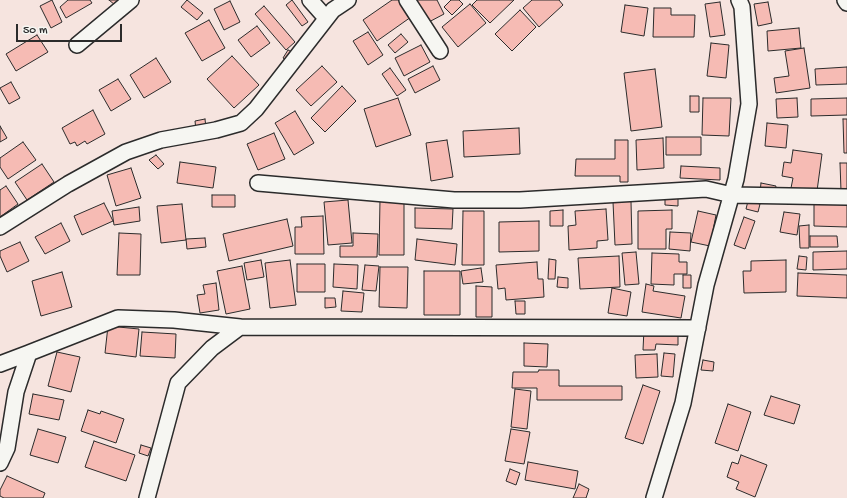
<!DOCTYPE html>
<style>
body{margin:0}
#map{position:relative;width:847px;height:498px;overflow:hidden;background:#f6e4df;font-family:"Gochi Hand",sans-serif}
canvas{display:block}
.scale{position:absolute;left:16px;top:24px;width:106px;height:18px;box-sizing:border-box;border:2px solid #2b2b2b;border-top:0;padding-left:5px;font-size:12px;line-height:14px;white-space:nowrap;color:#2b2b2b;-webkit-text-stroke:3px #f6f6f2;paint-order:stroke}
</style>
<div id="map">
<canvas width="847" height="498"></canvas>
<div class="scale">50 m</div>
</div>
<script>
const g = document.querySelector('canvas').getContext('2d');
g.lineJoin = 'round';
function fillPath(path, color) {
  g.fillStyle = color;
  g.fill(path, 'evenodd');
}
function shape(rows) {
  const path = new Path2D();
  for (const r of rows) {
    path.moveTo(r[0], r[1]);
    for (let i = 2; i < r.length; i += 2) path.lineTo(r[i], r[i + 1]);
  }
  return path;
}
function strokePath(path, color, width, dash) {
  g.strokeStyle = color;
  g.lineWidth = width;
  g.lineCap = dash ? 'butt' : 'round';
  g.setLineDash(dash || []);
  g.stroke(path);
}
const building = shape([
 [52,0,62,22,51,28,40,6,52,0],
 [68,0,90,0,92,3,66,18,60,7,68,0],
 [109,0,118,0,115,5,109,0],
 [187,0,203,13,197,20,181,7,187,0],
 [292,0,308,22,302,26,286,5,292,0],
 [392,0,399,0,411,17,377,41,363,20,392,0],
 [416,0,437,0,444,14,427,23,416,0],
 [451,0,459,0,463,4,452,15,444,7,451,0],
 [477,0,514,0,490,23,472,5,477,0],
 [532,0,559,0,563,5,539,27,523,8,532,0],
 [230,1,240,22,224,30,214,9,230,1],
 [720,2,725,35,710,37,705,4,720,2],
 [768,2,772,23,758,26,754,4,768,2],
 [470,4,486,23,458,47,442,27,470,4],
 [625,5,648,8,644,36,621,32,625,5],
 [264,6,295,42,286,50,255,14,264,6],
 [654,8,671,8,671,15,695,15,694,37,653,37,654,8],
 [520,10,536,27,512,51,495,34,520,10],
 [209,20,225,48,202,61,185,33,209,20],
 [257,26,270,43,251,57,238,40,257,26],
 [799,28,801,48,768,51,767,31,799,28],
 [368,32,383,55,368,65,353,41,368,32],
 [401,34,408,42,395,53,388,45,401,34],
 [37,35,48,52,16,71,6,54,37,35],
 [711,43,729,45,726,78,707,76,711,43],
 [421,45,430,62,404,76,395,58,421,45],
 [804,48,810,88,776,93,774,78,789,76,785,51,804,48],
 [288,50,296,54,290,63,283,58,288,50],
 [232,56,259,85,234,108,207,79,232,56],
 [156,58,171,82,144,98,130,75,156,58],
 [322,66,337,82,311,106,296,90,322,66],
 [433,66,440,80,415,93,408,79,433,66],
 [847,67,847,84,816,85,815,69,847,67],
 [390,68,406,90,397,96,382,74,390,68],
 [655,69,662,127,631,131,624,73,655,69],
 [118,79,131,99,111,111,99,90,118,79],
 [11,82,20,98,9,104,0,88,11,82],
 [342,86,356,101,325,132,311,118,342,86],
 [690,96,699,96,699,112,690,112,690,96],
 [398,98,411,135,376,147,364,109,398,98],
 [703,98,731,98,729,136,702,135,703,98],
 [797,98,798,117,777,118,776,99,797,98],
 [847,98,847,115,811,116,811,99,847,98],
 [93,110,105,134,87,144,85,141,77,146,75,142,70,144,62,128,93,110],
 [295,111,314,143,294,155,275,123,295,111],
 [205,119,206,128,196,130,195,121,205,119],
 [843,119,847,119,847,153,844,153,843,119],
 [767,123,788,125,786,148,765,146,767,123],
 [0,126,7,138,0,142,0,126],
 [519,128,520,154,464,157,463,131,519,128],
 [274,133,285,159,258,170,247,144,274,133],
 [666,137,701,137,701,155,666,155,666,137],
 [663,138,664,168,637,170,636,140,663,138],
 [447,140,453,177,431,181,426,143,447,140],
 [615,140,628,140,628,182,620,182,620,176,575,176,576,159,615,159,615,140],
 [23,142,36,160,8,179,0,167,0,158,23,142],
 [793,150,822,154,817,191,791,188,793,178,782,176,784,162,791,163,793,150],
 [156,155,164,164,158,169,149,160,156,155],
 [180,162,216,167,213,188,177,183,180,162],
 [840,163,847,163,847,190,841,191,840,163],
 [42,164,54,182,27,200,15,182,42,164],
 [681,166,720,168,720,180,680,178,681,166],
 [131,168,141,198,116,206,107,175,131,168],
 [761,183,776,186,774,195,760,192,761,183],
 [6,186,18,204,0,217,0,190,6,186],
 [212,195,235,195,235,207,212,207,212,195],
 [665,197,678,197,678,206,665,205,665,197],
 [348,200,352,243,328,245,324,202,348,200],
 [380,200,404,200,404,255,379,255,380,200],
 [631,201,632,244,615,245,613,202,631,201],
 [748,201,760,204,758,212,746,209,748,201],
 [104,203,113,221,82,235,74,216,104,203],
 [814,203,847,204,847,227,814,226,814,203],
 [182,204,186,240,161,243,157,206,182,204],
 [139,207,140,221,114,225,112,211,139,207],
 [415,208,453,209,452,229,415,228,415,208],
 [606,209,608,240,597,241,597,248,569,250,568,226,576,225,575,211,606,209],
 [563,210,563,226,550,226,550,211,563,210],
 [672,210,672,229,666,229,666,249,638,249,638,211,672,210],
 [463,211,484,211,484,265,462,265,463,211],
 [698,211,716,215,710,246,691,242,698,211],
 [784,212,800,214,797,235,780,232,784,212],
 [323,216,324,254,295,254,295,227,302,227,301,217,323,216],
 [744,217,755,221,745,249,734,245,744,217],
 [287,219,293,246,229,261,223,234,287,219],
 [539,221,539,251,499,252,499,222,539,221],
 [61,223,70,241,45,254,35,237,61,223],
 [809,225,809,248,800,248,799,226,809,225],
 [670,232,691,233,690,251,669,249,670,232],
 [119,233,141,234,140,275,117,275,119,233],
 [353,233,378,234,377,257,340,257,340,246,353,246,353,233],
 [810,236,837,236,838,247,810,247,810,236],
 [205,238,206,247,187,249,186,239,205,238],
 [417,239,457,244,455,265,415,260,417,239],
 [20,242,29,261,7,272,0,256,0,251,20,242],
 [847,251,847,269,813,270,813,252,847,251],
 [636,252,639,284,625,285,622,253,636,252],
 [652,253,679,254,679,262,687,262,687,274,674,274,674,285,651,284,652,253],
 [619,256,620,287,580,289,578,258,619,256],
 [799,256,807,257,806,270,797,269,799,256],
 [549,259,556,260,555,279,548,279,549,259],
 [261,260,264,277,247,280,244,263,261,260],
 [290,260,296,305,270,308,265,263,290,260],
 [786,260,786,292,744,293,743,271,751,271,751,261,786,260],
 [537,262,538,279,543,279,544,297,506,300,505,288,498,289,496,265,537,262],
 [297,264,325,264,325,292,297,292,297,264],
 [334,264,358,265,357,289,333,287,334,264],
 [365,265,379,266,376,291,362,290,365,265],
 [242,266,250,309,226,314,217,271,242,266],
 [380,267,408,267,407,308,379,307,380,267],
 [481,268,483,282,463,284,461,271,481,268],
 [424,271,460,271,460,315,424,315,424,271],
 [62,272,72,307,41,316,32,281,62,272],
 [798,273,847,275,847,298,797,296,798,273],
 [683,275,691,275,691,288,683,288,683,275],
 [558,277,568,278,568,288,557,287,558,277],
 [216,283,219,310,200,313,197,295,205,294,203,285,216,283],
 [646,284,654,286,653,291,685,296,681,318,642,312,646,284],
 [476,286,492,287,492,317,476,317,476,286],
 [612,288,631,292,627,316,608,313,612,288],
 [343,291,364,293,362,312,341,311,343,291],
 [325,298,335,298,336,307,325,308,325,298],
 [515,301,525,301,525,314,516,314,515,301],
 [108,326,139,329,136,357,105,353,108,326],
 [644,329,678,331,678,345,656,344,655,350,643,350,644,329],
 [142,332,176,334,175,358,140,356,142,332],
 [524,343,548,344,547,367,524,366,524,343],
 [57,352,80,357,71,392,48,386,57,352],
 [664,353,675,354,673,377,661,376,664,353],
 [657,354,658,377,636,378,635,355,657,354],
 [703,360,714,362,713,371,701,370,703,360],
 [539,370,559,370,559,386,622,386,622,400,537,400,537,388,512,388,513,372,538,372,539,370],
 [643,385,660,391,643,444,625,438,643,385],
 [515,389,531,391,527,429,511,427,515,389],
 [33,394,64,400,59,420,29,414,33,394],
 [771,396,800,405,794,424,764,415,771,396],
 [728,404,751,412,738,451,715,443,728,404],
 [88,410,100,414,101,411,124,419,116,443,81,431,88,410],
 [38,429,66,437,58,463,30,455,38,429],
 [511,429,530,432,524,464,505,461,511,429],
 [94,441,135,455,126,481,85,467,94,441],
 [141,445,151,448,148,456,139,453,141,445],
 [741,455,767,465,755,497,736,489,739,482,727,477,732,462,738,464,741,455],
 [528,462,578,471,575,489,525,480,528,462],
 [510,469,520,473,516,485,506,481,510,469],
 [7,476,45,493,43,498,4,498,0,496,0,490,7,476],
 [579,484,589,489,586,498,573,498,579,484]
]);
fillPath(building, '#f6bbb4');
strokePath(building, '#2b2b2b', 1);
const minor = shape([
 [310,0,326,18],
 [407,0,440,51],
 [845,0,847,3],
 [77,45,131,0],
 [258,183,454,200,520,200,706,189,732,195,847,197],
 [0,227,68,184,126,152,161,140,216,130,241,123,256,109,333,10,348,0],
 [0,364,29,353],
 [0,463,7,448,16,392,29,353,118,318,174,320,240,327,698,328],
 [147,498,178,383,212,348,240,327],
 [654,498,683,403,706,285,736,179,749,104,742,7,739,0]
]);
strokePath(minor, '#2b2b2b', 18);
strokePath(minor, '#f6f6f2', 15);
</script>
